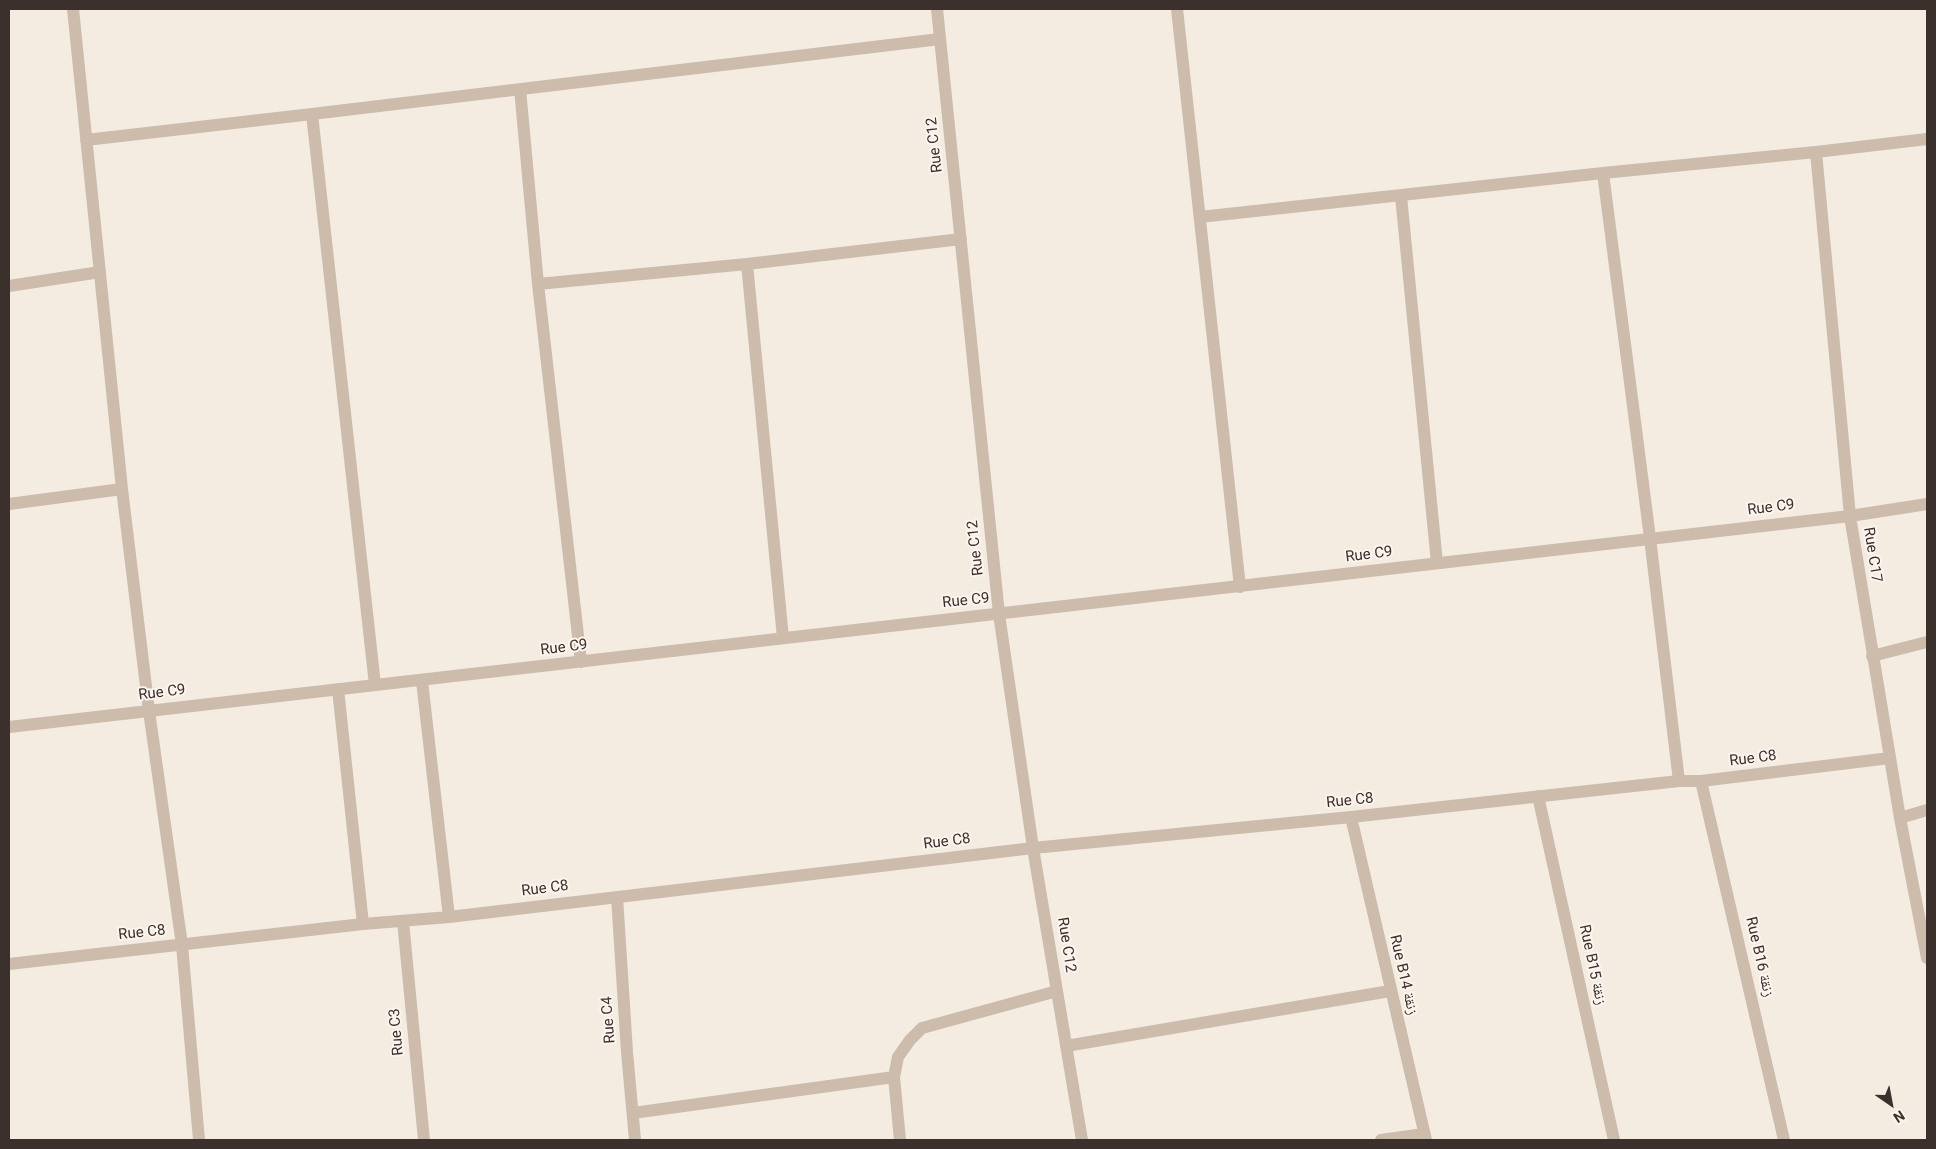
<!DOCTYPE html>
<meta charset="utf-8">
<style>
body{margin:0}
#map{position:relative;width:1936px;height:1149px;overflow:hidden;background:#f4ebe1;font-family:Roboto,sans-serif}
canvas{display:block}
.frame{position:absolute;inset:0;border:10px solid #3b302b;pointer-events:none}
.north{position:absolute;left:1866px;top:1079px;width:50px;height:50px;-webkit-text-stroke:4px #fbf5ee;paint-order:stroke;rotate:147deg;font-size:14px;font-weight:700;line-height:20px;text-align:center;color:#3b302b}
.north::after{content:'';display:block;margin:auto;width:18px;height:22px;background:#3b302b;clip-path:polygon(50% 0,100% 100%,50% 72%,0 100%)}
</style>
<div id="map">
<canvas width="1936" height="1149"></canvas>
<div class="frame"></div>
<div class="north">N</div>
</div>
<script>
const g = document.querySelector('canvas').getContext('2d');
g.lineJoin = 'round';
function shape(rows) {
  const path = new Path2D();
  for (const r of rows) {
    path.moveTo(r[0], r[1]);
    for (let i = 2; i < r.length; i += 2) path.lineTo(r[i], r[i + 1]);
  }
  return path;
}
function strokePath(path, color, width, dash) {
  g.strokeStyle = color;
  g.lineWidth = width;
  g.lineCap = dash ? 'butt' : 'round';
  g.setLineDash(dash || []);
  g.stroke(path);
}
function drawText(font, color, halo, rows, align = 'center') {
  g.font = font + ' Roboto,"Noto Naskh Arabic",sans-serif';
  g.lineWidth = 4;
  g.setLineDash([]);
  g.textBaseline = 'middle';
  g.strokeStyle = halo;
  g.fillStyle = color;
  for (const [text, x, y, turn = 0] of rows) {
    g.save();
    g.translate(x, y);
    g.rotate((+turn || 0) * Math.PI / 180);
    g.textAlign = isNaN(turn) ? turn : align;
    if (halo) g.strokeText(text, 0, 0);
    g.fillText(text, 0, 0);
    g.restore();
  }
}
strokePath(shape([
 [73,9,122,489,149,711,182,945,199,1140],
 [937,9,999,614,1033,848,1082,1140],
 [1177,9,1240,587],
 [520,89,538,284,581,662],
 [312,114,375,685],
 [86,140,312,114,940,39],
 [1816,152,1850,516,1900,818,1927,958],
 [1603,173,1650,538,1679,781],
 [1401,196,1437,563],
 [1200,217,1603,173,1816,152,1927,139],
 [747,264,783,638],
 [538,284,747,264,961,239],
 [9,286,100,272],
 [9,504,122,489],
 [1872,656,1927,642],
 [422,681,449,917],
 [338,689,363,924],
 [9,727,1850,516,1927,504],
 [1701,781,1784,1140],
 [1538,796,1614,1140],
 [1351,817,1426,1140],
 [1900,818,1927,810],
 [617,897,627,1052,635,1140],
 [403,921,424,1140],
 [9,964,363,924,449,917,1033,848,1351,817,1679,781,1701,781,1890,758],
 [1066,1046,1390,991],
 [633,1113,894,1077],
 [900,1140,894,1077,898,1057,910,1040,922,1028,1057,991],
 [1381,1140,1424,1134]
]), '#cdbbac', 12);
drawText('15px', '#3b302b', '#fbf5ee', [
 ["Rue C12",935,145,-96],
 ["Rue C9",1771,508,-7],
 ["Rue C12",976,548,-96],
 ["Rue C9",1369,555,-7],
 ["Rue C17",1872,555,81],
 ["Rue C9",966,601,-6],
 ["Rue C9",564,648,-7],
 ["Rue C9",162,693,-7],
 ["Rue C8",1753,759,-7],
 ["Rue C8",1350,801,-6],
 ["Rue C8",947,842,-7],
 ["Rue C8",545,889,-7],
 ["Rue C8",142,933,-6],
 ["Rue C12",1066,945,81],
 ["Rue B16 زنقة",1759,957,77],
 ["Rue B15 زنقة",1592,965,78],
 ["Rue B14 زنقة",1403,975,77],
 ["Rue C4",609,1020,-94],
 ["Rue C3",397,1032,-95]
]);
</script>
